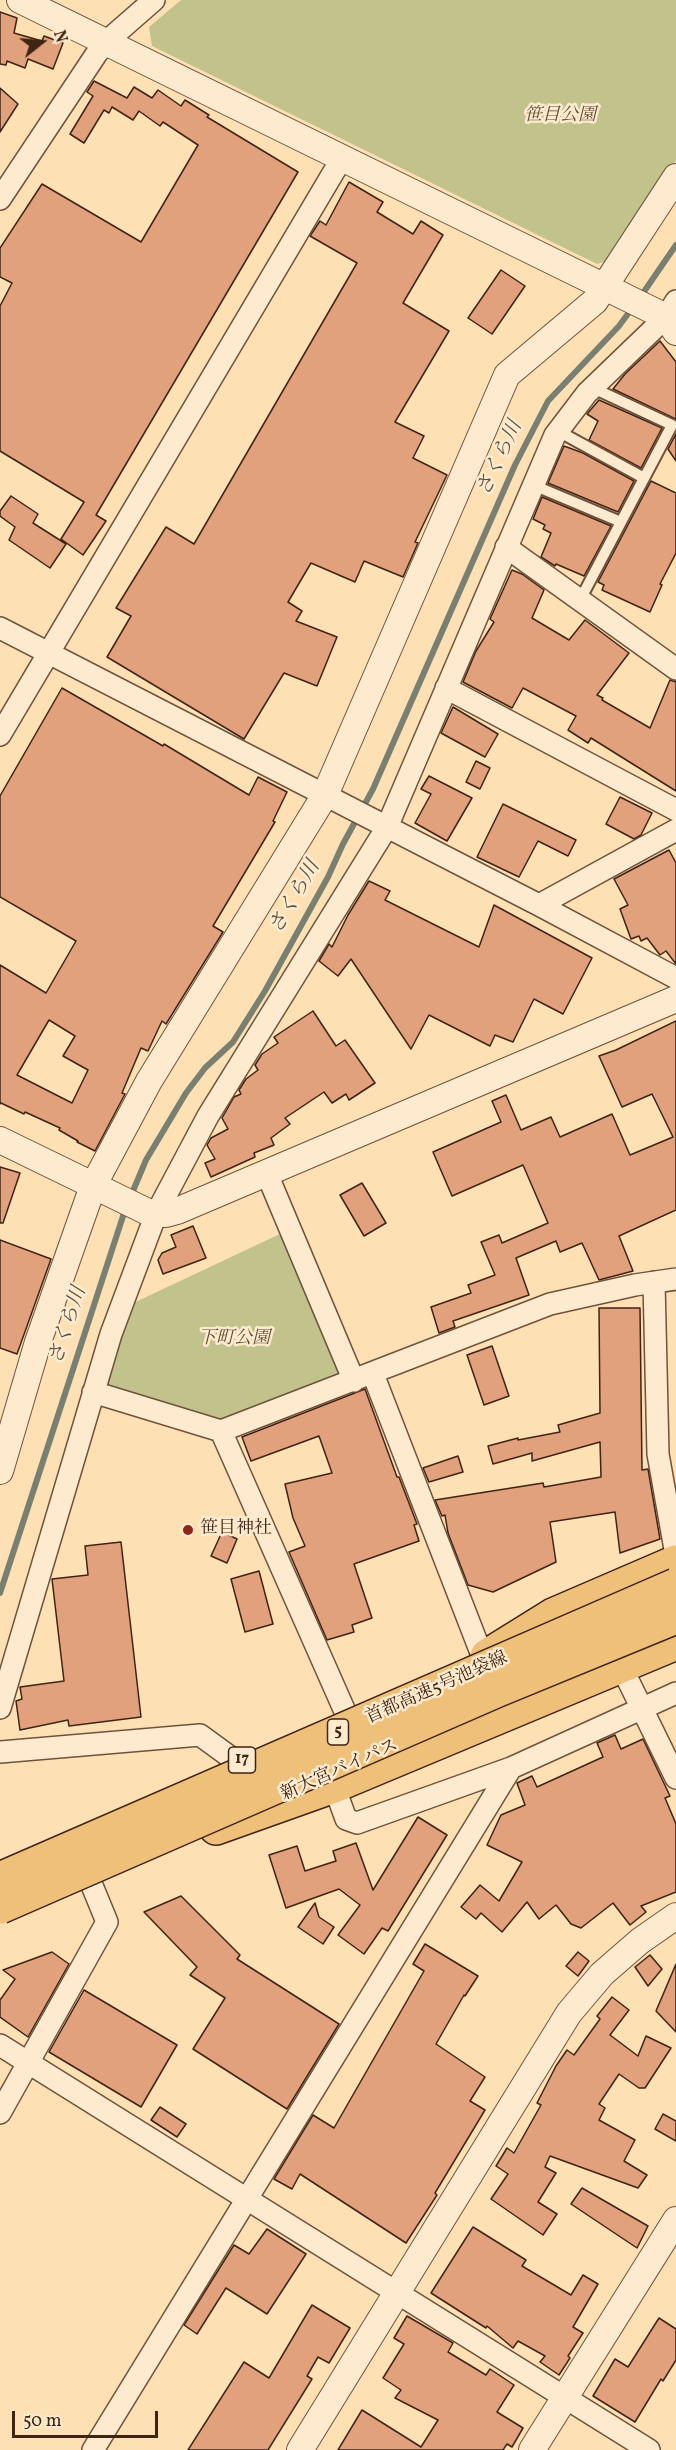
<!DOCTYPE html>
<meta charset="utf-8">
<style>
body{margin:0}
#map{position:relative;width:676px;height:2450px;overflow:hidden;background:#fee0b5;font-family:Vollkorn,serif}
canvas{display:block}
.north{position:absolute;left:12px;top:12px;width:60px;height:60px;-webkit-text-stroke:4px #feebcf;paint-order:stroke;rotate:73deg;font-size:16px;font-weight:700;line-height:24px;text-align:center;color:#3f2313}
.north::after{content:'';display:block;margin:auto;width:21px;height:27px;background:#3f2313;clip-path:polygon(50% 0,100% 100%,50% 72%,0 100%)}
.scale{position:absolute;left:12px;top:2411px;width:146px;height:27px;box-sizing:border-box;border:3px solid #3f2313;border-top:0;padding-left:8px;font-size:18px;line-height:21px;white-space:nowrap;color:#3f2313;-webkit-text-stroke:4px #feebcf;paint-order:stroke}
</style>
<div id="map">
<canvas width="676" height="2450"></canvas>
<div class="north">N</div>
<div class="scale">50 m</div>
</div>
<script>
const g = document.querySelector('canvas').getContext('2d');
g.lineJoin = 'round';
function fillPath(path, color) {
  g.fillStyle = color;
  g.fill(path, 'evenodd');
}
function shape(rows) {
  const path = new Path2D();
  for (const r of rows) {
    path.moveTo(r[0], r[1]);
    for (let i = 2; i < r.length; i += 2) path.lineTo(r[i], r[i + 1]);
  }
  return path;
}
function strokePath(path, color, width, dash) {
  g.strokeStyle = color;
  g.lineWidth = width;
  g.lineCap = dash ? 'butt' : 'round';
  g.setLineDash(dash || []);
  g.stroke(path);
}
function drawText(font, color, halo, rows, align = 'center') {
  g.font = font + ' Vollkorn,"Noto Serif JP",serif';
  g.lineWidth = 5;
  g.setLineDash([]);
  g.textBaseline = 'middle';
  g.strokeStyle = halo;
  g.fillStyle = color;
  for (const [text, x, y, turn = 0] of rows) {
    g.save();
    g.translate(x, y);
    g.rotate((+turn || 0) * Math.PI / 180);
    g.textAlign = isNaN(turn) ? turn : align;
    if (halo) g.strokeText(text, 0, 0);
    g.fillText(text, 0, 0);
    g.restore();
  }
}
fillPath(shape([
 [181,0,676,0,676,160,616,258,597,264,152,46,149,27],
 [282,1233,343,1379,222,1425,99,1386,127,1306]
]), '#c2c28c');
strokePath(shape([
 [641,296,676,245],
 [130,1198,146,1160,186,1093,205,1068,233,1042,265,991,328,877,343,844,373,789,515,465,548,401,619,326,633,307],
 [0,1593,126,1207]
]), '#797f71', 6);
const building = shape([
 [0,12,17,18,14,33,42,41,44,36,63,43,53,69,28,59,25,68,7,61,6,65,0,64,0,12],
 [94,81,127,98,134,87,152,98,158,90,181,106,185,100,209,115,207,117,298,172,96,515,106,521,83,555,61,539,84,502,0,451,0,306,12,283,0,277,0,248,42,184,141,242,198,145,163,122,160,126,139,111,133,120,112,107,109,113,104,110,84,143,70,134,93,96,87,92,94,81],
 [0,88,18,104,0,132,0,88],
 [349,182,383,202,377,212,413,234,421,221,443,235,403,303,449,331,395,422,424,436,413,458,447,475,415,542,418,543,403,577,364,561,355,582,311,563,288,602,302,611,296,621,337,637,317,686,284,673,244,739,107,657,131,616,116,608,166,527,194,544,357,263,310,236,320,221,326,225,349,182],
 [501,270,525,286,492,334,468,318,501,270],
 [660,341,676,362,676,419,613,389,625,374,660,341],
 [599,400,662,428,641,468,589,440,598,421,587,414,599,400],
 [676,434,676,461,668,449,676,434],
 [564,446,583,453,634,481,618,512,548,483,564,446],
 [651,481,676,493,676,553,660,584,662,585,650,612,602,590,604,585,598,582,651,481],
 [11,496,38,514,33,523,66,544,50,568,9,540,15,527,0,516,0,511,11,496],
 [542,497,611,526,584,576,556,564,555,566,541,557,551,533,543,529,545,525,533,519,542,497],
 [512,570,522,574,544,590,532,618,569,640,585,620,629,653,597,695,603,698,602,700,650,728,670,680,676,682,676,791,591,738,588,743,568,730,576,716,523,688,512,708,463,682,476,651,494,622,490,619,512,570],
 [62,688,163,746,164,744,249,795,258,777,287,792,273,821,275,822,213,926,223,932,166,1024,162,1021,148,1051,141,1048,122,1093,125,1094,95,1151,77,1142,78,1141,59,1130,60,1128,25,1112,24,1114,1,1103,0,1104,0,965,46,993,76,941,0,897,0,796,62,688],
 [49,1020,75,1036,63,1056,88,1070,72,1103,17,1075,49,1020],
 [453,707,498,734,485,757,441,733,453,707],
 [476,761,490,768,480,789,466,782,476,761],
 [429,776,472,798,447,841,415,823,431,794,421,789,429,776],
 [620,797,652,813,641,835,634,839,606,824,620,797],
 [503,804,576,840,568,856,538,841,519,877,477,857,503,804],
 [669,850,676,863,676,964,666,951,660,955,647,938,641,941,639,936,631,939,620,909,628,905,614,879,669,850],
 [369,881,390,891,385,900,479,947,494,905,592,958,563,1014,534,999,513,1042,495,1035,490,1046,429,1015,411,1049,351,959,338,976,319,961,329,944,332,947,348,915,369,881],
 [313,1011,336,1046,345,1040,375,1083,349,1100,346,1094,332,1103,324,1092,285,1118,290,1124,271,1138,274,1145,254,1153,255,1157,211,1177,205,1163,215,1159,207,1145,211,1138,228,1129,222,1118,234,1097,241,1094,239,1090,246,1079,258,1070,255,1065,262,1054,278,1043,274,1037,313,1011],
 [676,1021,676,1210,619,1236,633,1271,599,1280,582,1243,560,1252,556,1241,516,1258,529,1295,453,1321,455,1327,439,1333,431,1307,471,1293,468,1285,495,1275,481,1242,499,1235,502,1243,548,1223,523,1165,452,1196,433,1152,501,1122,492,1101,506,1095,521,1130,551,1117,560,1137,612,1114,630,1155,673,1137,652,1094,622,1107,599,1056,616,1050,676,1021],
 [0,1167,20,1173,3,1223,0,1223,0,1167],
 [362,1183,386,1223,364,1236,340,1195,362,1183],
 [193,1226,206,1258,163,1274,158,1260,162,1253,176,1247,171,1235,193,1226],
 [0,1240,51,1259,17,1354,0,1348,0,1240],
 [599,1308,640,1308,642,1470,648,1469,660,1539,620,1553,615,1512,550,1522,556,1562,493,1592,468,1585,448,1533,445,1515,442,1516,435,1500,543,1483,544,1487,601,1477,600,1442,532,1461,532,1453,493,1464,488,1446,518,1438,518,1440,560,1432,558,1425,600,1413,599,1308],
 [492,1346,509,1396,484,1405,467,1355,492,1346],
 [365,1389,397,1477,399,1477,417,1524,414,1525,419,1541,354,1564,372,1618,352,1625,354,1632,327,1640,289,1552,305,1546,293,1518,285,1484,332,1473,319,1436,251,1461,242,1437,365,1389],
 [458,1456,463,1472,429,1482,423,1468,458,1456],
 [222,1532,237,1539,227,1563,211,1556,222,1532],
 [121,1542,141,1717,69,1726,68,1720,20,1730,16,1701,22,1699,20,1687,64,1681,52,1579,88,1575,85,1546,121,1542],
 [259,1571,273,1624,245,1632,231,1579,259,1571],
 [615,1735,621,1749,643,1739,670,1796,665,1798,676,1824,676,1892,641,1906,646,1912,630,1925,613,1903,581,1928,571,1924,556,1905,539,1919,527,1902,502,1932,481,1913,476,1919,461,1907,480,1885,499,1901,522,1862,487,1845,501,1815,525,1805,517,1783,532,1776,537,1787,603,1757,597,1743,615,1735],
 [418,1817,447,1835,388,1931,382,1928,364,1954,338,1935,360,1905,339,1889,286,1908,269,1855,297,1846,305,1871,336,1861,333,1851,356,1843,373,1890,418,1817],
 [181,1896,240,1955,237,1959,339,2024,287,2109,193,2049,225,1998,190,1975,197,1967,144,1912,181,1896],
 [315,1903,319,1917,334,1927,323,1944,298,1927,315,1903],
 [425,1944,478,1976,465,1996,464,1995,436,2044,485,2077,470,2101,485,2110,435,2193,437,2195,406,2243,300,2174,292,2189,274,2179,313,2115,334,2128,424,1971,413,1964,425,1944],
 [52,1952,69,1964,28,2037,0,2017,0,2000,15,1979,3,1970,52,1952],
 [578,1952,589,1961,578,1976,566,1966,578,1952],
 [650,1955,662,1969,648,1986,635,1967,650,1955],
 [676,1964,676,2032,656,2011,676,1964],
 [84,1990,177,2045,141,2107,49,2052,84,1990],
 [612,1997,629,2010,610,2035,638,2056,646,2036,671,2048,645,2088,639,2088,619,2074,599,2104,605,2108,599,2120,635,2140,624,2161,647,2175,638,2188,550,2156,545,2167,556,2173,538,2202,557,2214,543,2235,491,2199,508,2174,496,2166,507,2148,514,2153,541,2105,537,2103,556,2066,567,2050,574,2055,600,2019,597,2016,612,1997],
 [160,2107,186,2124,177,2137,151,2120,160,2107],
 [663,2114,676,2121,676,2141,655,2129,663,2114],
 [582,2188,648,2226,637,2248,571,2204,582,2188],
 [473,2227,526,2260,522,2266,571,2295,583,2275,598,2284,573,2327,583,2333,568,2356,570,2358,559,2375,540,2362,545,2356,518,2341,513,2348,487,2326,486,2328,431,2293,473,2227],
 [267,2229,306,2254,267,2314,226,2288,197,2334,184,2325,234,2245,249,2254,267,2229],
 [312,2305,350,2328,329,2363,318,2357,307,2376,312,2379,268,2450,188,2450,244,2362,269,2378,312,2305],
 [407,2316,453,2343,448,2352,486,2375,490,2369,514,2385,497,2412,523,2428,512,2447,507,2444,503,2450,338,2450,362,2410,421,2447,438,2420,395,2398,401,2390,383,2378,404,2344,394,2338,407,2316],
 [659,2318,676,2329,676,2360,663,2381,661,2379,635,2422,593,2396,615,2359,628,2367,659,2318]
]);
fillPath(building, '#e2a17d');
strokePath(building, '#3f2313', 1.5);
const service = shape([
 [558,431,644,478],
 [533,485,621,522],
 [580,600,672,425,593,388]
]);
const minor = shape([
 [0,199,97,53,106,42,154,0],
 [506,547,676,669],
 [0,628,539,905,676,978],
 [446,688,676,810],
 [0,735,342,158],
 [539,905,676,830],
 [267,1174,354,1381],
 [654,1282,658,1454,676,1555],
 [373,1374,483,1658],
 [93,1392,221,1431,550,1304,635,1285,676,1279],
 [221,1431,347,1716],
 [621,1666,676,1778],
 [0,1708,111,1334,156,1214,208,1116,387,827,555,435,587,393,666,317,676,301],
 [0,1752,200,1735,237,1762],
 [334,1786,346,1819,357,1823,511,1768,676,1693],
 [0,2045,649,2450],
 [0,2113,107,1922,91,1883],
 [93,2450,511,1768]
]);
const tertiary = shape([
 [20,0,666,317,676,332],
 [0,1140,150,1213,166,1214,177,1211,676,999],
 [0,1471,38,1342,93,1186,149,1081,325,795,507,375,595,301,676,177],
 [300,2450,569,2013,602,1974,640,1941,676,1916],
 [532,2450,676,2220]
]);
const trunk = shape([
 [487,1656,553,1615,676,1562],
 [216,1828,334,1786,676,1643]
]);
strokePath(service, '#6f523c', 14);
strokePath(minor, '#6f523c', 24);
strokePath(tertiary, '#6f523c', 28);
strokePath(trunk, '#3f2313', 36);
strokePath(service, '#feebcf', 10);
strokePath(minor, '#feebcf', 21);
strokePath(tertiary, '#feebcf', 26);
strokePath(trunk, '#efc07a', 33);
const motorwayBridge = shape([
 [0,1879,676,1585],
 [0,1907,498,1690,676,1617]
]);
strokePath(motorwayBridge, '#3f2313', 36, []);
strokePath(motorwayBridge, '#efc07a', 33);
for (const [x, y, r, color] of [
 [188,1530,6,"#8f2418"]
]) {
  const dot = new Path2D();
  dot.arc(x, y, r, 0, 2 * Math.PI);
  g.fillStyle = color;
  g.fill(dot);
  strokePath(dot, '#feebcf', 2);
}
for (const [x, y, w] of [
 [338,1732,21],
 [242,1760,27]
]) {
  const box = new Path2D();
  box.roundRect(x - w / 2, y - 13, w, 26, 4.5);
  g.fillStyle = '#feebcf';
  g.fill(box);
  strokePath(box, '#3f2313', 1.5);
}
drawText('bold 16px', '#3f2313', null, [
 ["5",338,1732],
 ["17",242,1760]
]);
drawText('italic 18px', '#604b31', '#feebcf', [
 ["笹目公園",560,117],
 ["下町公園",234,1340]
]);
drawText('18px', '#3f2313', '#feebcf', [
 ["笹目神社",200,1530]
], 'left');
drawText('18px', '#3f2313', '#feebcf', [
 ["首都高速5号池袋線",437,1689,-24],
 ["新大宮バイパス",340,1771,-24]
]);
drawText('italic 20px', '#5c5142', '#feebcf', [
 ["さくら川",501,459,-65],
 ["さくら川",296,898,-60],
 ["さくら川",69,1326,-72]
]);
</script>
